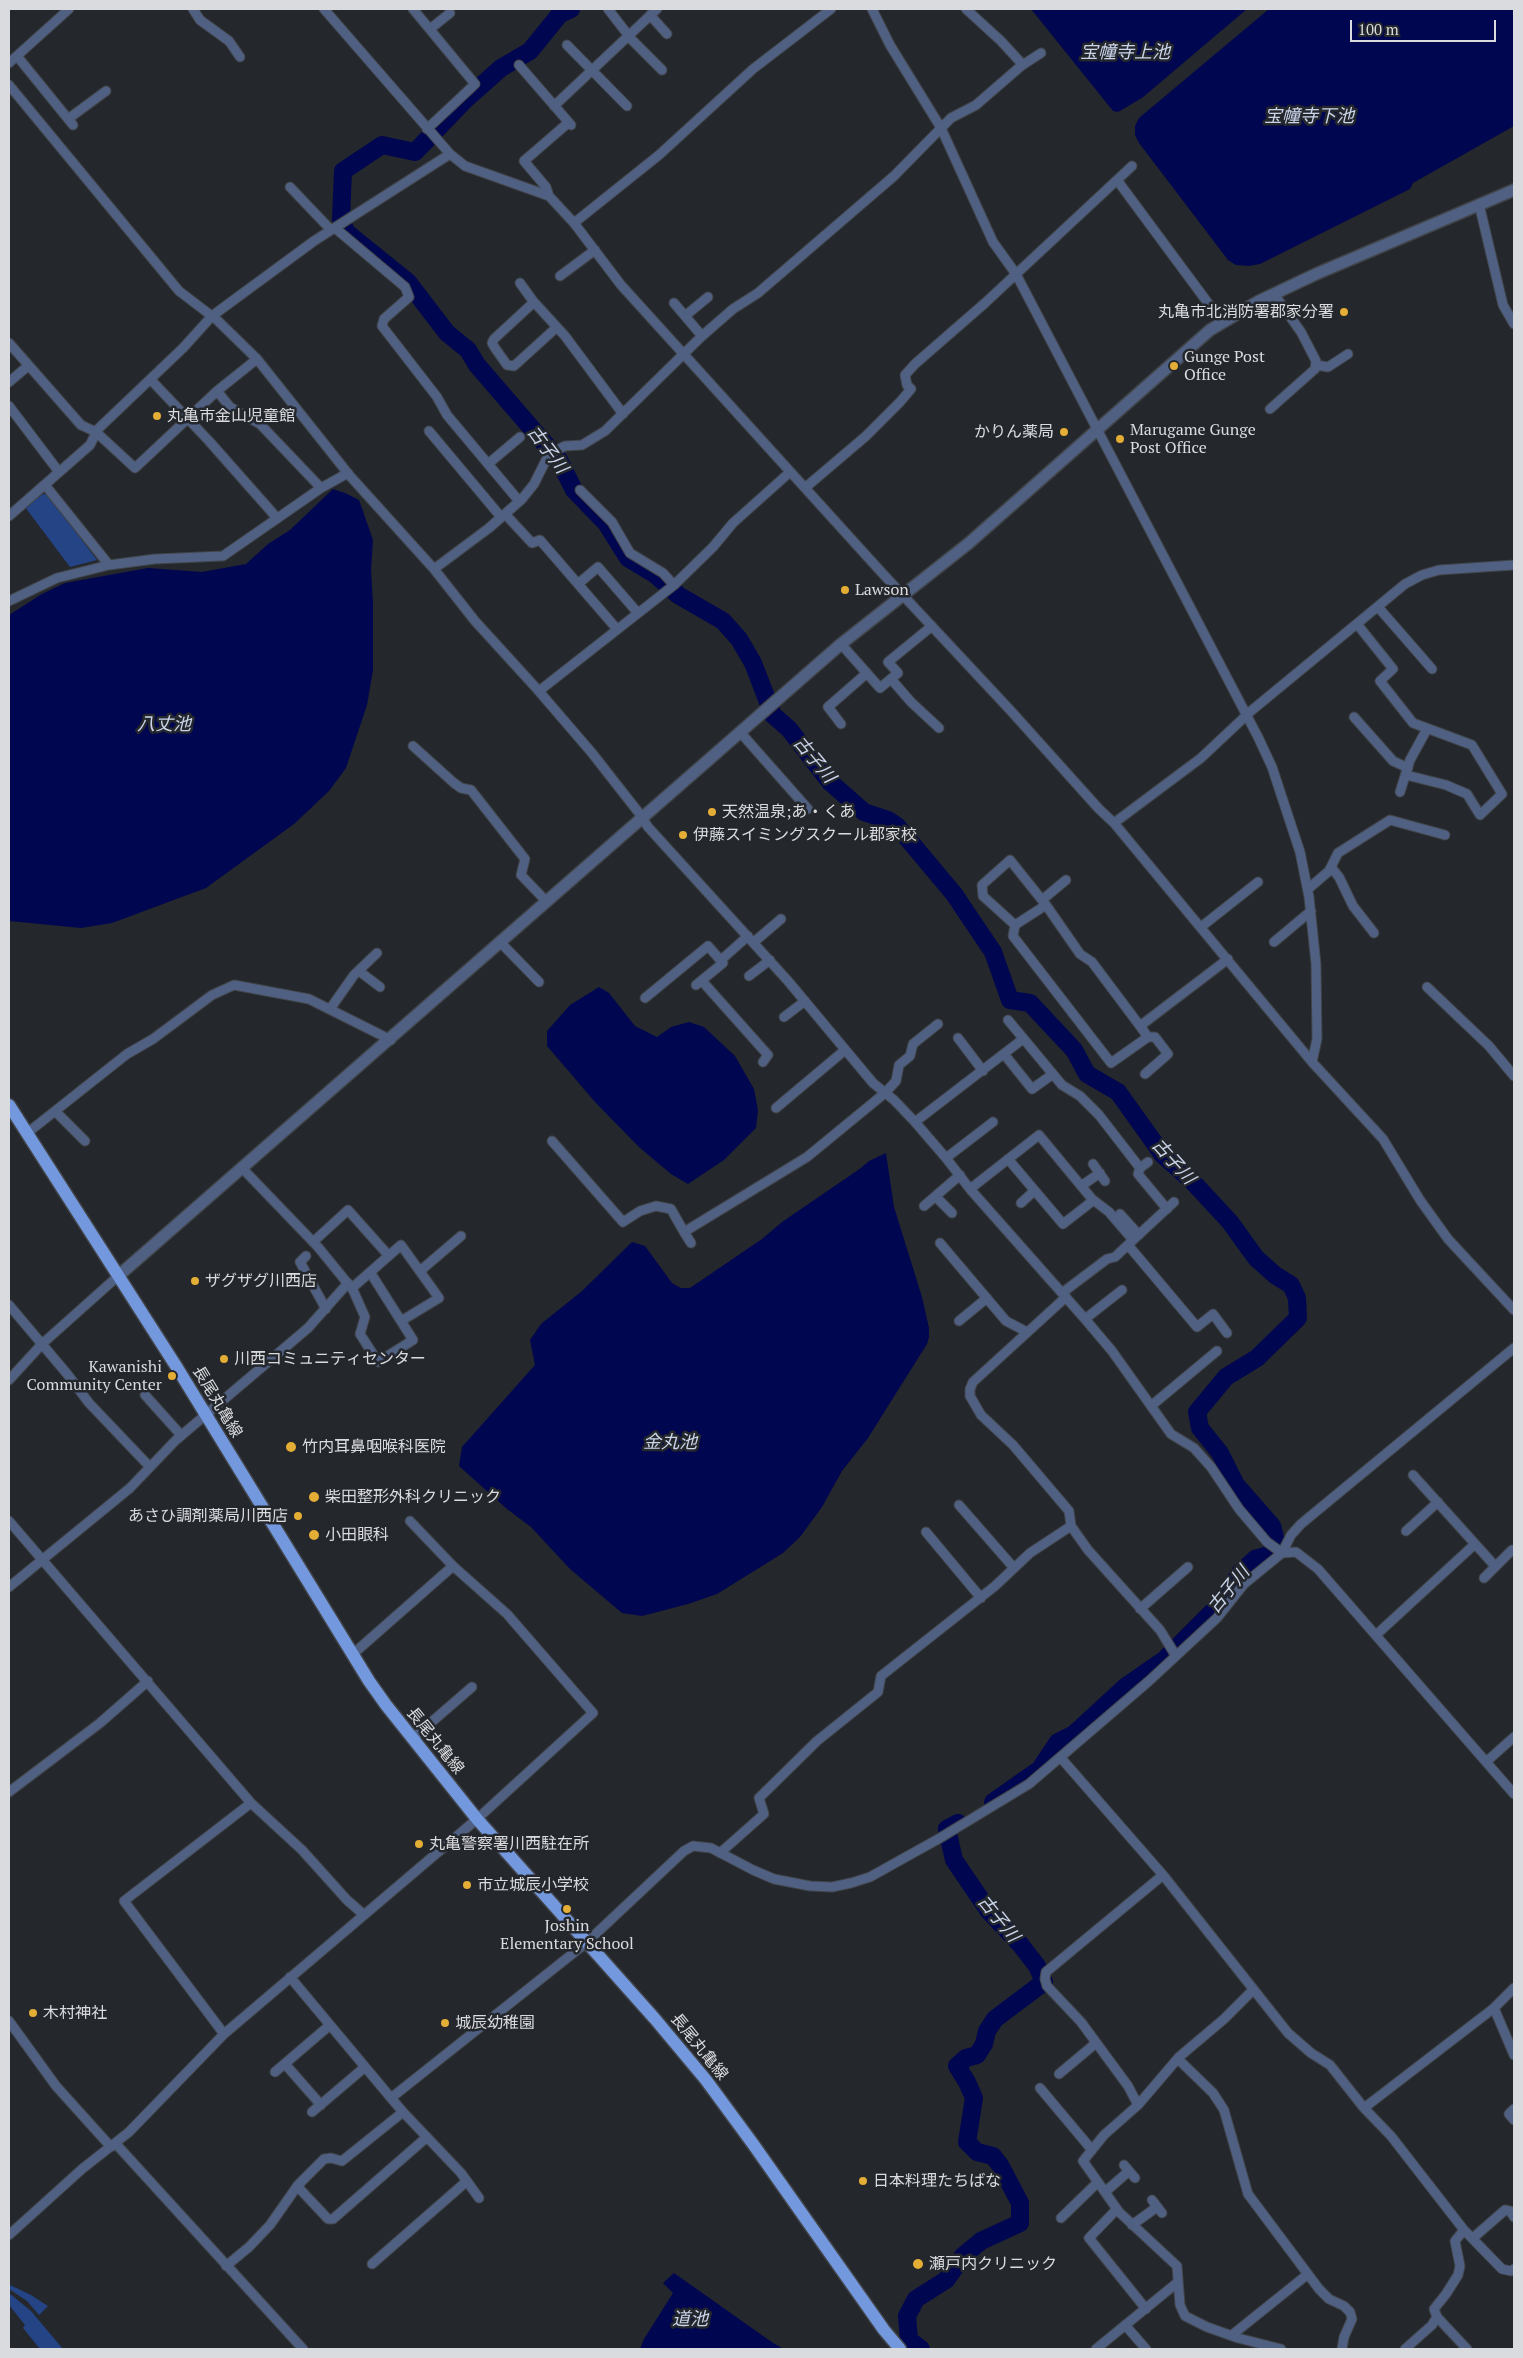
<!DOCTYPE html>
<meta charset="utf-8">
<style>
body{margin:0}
#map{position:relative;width:1523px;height:2358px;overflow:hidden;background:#24272c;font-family:"PT Serif",serif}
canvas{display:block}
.frame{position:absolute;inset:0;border:10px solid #d9dbde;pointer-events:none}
.scale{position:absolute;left:1350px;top:20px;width:146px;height:22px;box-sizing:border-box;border:2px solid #d9dbde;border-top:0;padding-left:6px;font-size:15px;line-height:18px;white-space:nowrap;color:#d9dbde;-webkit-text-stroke:4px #24272c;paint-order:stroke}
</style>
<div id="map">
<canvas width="1523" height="2358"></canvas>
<div class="frame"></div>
<div class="scale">100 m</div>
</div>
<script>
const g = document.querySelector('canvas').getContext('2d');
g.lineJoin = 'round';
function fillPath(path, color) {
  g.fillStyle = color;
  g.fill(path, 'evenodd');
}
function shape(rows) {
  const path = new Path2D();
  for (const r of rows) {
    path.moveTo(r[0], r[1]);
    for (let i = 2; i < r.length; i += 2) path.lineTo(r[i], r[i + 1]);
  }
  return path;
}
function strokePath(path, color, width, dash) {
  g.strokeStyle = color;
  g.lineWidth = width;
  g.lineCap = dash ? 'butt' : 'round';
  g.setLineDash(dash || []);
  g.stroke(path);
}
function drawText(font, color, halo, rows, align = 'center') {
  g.font = font + ' "PT Serif","Noto Sans JP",serif';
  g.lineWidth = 5;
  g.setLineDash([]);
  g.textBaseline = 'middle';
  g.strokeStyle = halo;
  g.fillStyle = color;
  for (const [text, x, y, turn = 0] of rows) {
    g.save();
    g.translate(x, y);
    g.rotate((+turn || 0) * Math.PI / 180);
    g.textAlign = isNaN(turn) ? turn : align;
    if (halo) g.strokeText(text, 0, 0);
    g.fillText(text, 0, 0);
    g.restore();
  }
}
fillPath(shape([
 [43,494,48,495,97,560,70,567,25,507],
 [10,2285,31,2295,48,2306,39,2315,27,2301,9,2289],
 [9,2293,31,2311,63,2349,40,2349,23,2328,25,2325,9,2305]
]), '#244486');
fillPath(shape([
 [1031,9,1247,9,1142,98,1118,112,1113,111],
 [1269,9,1514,9,1514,126,1413,183,1410,189,1260,264,1249,266,1236,265,1228,260,1139,143,1135,135,1135,126,1139,118],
 [333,489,345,493,359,500,373,540,371,570,373,603,373,670,367,705,346,768,329,791,294,824,206,888,112,923,81,928,9,921,9,615,42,594,65,583,148,568,202,572,246,564,268,544,290,530],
 [599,987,609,993,635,1026,657,1037,671,1027,689,1022,704,1027,735,1056,754,1089,758,1110,756,1128,724,1160,688,1184,671,1174,639,1147,595,1102,547,1046,547,1031,570,1005],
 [886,1153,894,1207,922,1297,929,1328,929,1337,927,1344,868,1438,842,1471,822,1507,800,1537,783,1553,717,1594,688,1604,642,1616,622,1613,570,1569,531,1527,507,1509,459,1466,462,1447,535,1365,530,1340,541,1324,582,1291,632,1242,645,1246,672,1283,681,1288,690,1288,762,1239,782,1222,861,1168,869,1161],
 [674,2273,773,2343,784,2349,640,2349,644,2339,673,2293,663,2283]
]), '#000650');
strokePath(shape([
 [571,9,560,14,530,51,501,68,465,100,415,152,382,145,343,171,341,219,346,232,408,282,447,333,468,350,477,365,559,460,574,490,606,523,628,558,656,575,678,595,723,621,739,639,753,663,773,715,789,729,830,782,864,812,888,820,897,826,954,894,993,952,1010,1000,1030,1003,1074,1050,1087,1074,1118,1092,1163,1155,1192,1181,1230,1222,1256,1258,1275,1275,1291,1285,1297,1298,1298,1318,1257,1358,1226,1377,1197,1412,1200,1428,1220,1453,1236,1485,1272,1526,1276,1542,1269,1555,1255,1559,1240,1573,1219,1605,1164,1660,1125,1687,1074,1734,1058,1742,1040,1769,993,1802],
 [921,2349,909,2340,907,2316,916,2299,946,2280,963,2256,981,2241,1020,2223,1020,2203,1000,2165,993,2156,977,2152,967,2142,974,2098,967,2082,957,2066,966,2058,977,2055,984,2044,987,2031,995,2019,1044,1982,1037,1966,1020,1944,988,1910,954,1860,947,1829,958,1823]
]), '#000650', 18);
const minor = shape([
 [193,9,200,20,229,41,240,57],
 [324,9,450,154,465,166,549,196],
 [413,9,475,84,427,129],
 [608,9,632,40,662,70],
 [872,9,890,45,941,128,993,242,1016,274,1258,737,1272,767,1300,852,1309,897,1316,964,1317,1039,1312,1062],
 [966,9,1001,41,1023,65],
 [650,15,667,34],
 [430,29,450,13],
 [567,45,627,106],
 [17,56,73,125],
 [9,63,69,9],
 [519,65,571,125],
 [9,85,179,291,217,320,257,359,350,476,434,569,475,621,537,689,592,753,639,813,648,827,788,981,873,1083,894,1100,915,1122,946,1158,970,1189,1085,1319,1112,1351,1171,1434,1194,1448,1211,1467,1239,1509,1267,1542,1282,1553,1296,1552,1318,1569,1514,1794],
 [554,106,657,9],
 [68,119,106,91],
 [568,123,524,161,546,187,549,196,574,223,621,285,883,574,1011,711,1099,809,1114,823,1312,1062,1383,1139,1420,1200,1448,1239,1514,1310],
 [1117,180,1222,322],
 [290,187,331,230],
 [1479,204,1503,305,1514,324],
 [574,223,659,155,753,69,831,9],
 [335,228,405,287,409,297,384,319,382,326,437,397,447,415,519,501],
 [560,276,595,250],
 [520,283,533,301,565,336,623,414],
 [534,302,494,339,492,343,495,348,507,365,514,366,557,327],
 [674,303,702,336],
 [685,316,708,297],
 [9,343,81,425,96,432,135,468,217,391,257,359],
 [1316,365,1328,367,1348,354],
 [151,380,209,441,277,518],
 [9,382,28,366],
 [217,391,230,407,260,424,321,488],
 [9,406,59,472],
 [1270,409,1315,369,1316,361,1301,332,1274,294],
 [429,431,501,517],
 [488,464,520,437],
 [45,485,109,565],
 [806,487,866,436,900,402,911,389,907,385,905,375,915,364,985,303,1132,166],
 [580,490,612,522,630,553,663,573,674,585],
 [505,514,532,543,540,540,616,628],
 [9,516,90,445,98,429,183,348,212,316,314,241,450,154],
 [434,569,489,528,522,499,534,484,549,454,565,446,582,445,605,431,702,336,733,309,758,293,894,176,951,118,976,105,1021,66,1041,53],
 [578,584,598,567,637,612],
 [9,601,57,578,109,565,155,559,223,556,321,488,348,473],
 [1378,607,1432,669],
 [1357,624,1393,669,1380,681,1413,723,1472,745,1502,794,1480,815,1467,794,1446,785,1406,775],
 [841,644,880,688,898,673,888,662,932,626],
 [891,679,911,702,939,728],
 [539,691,674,585,713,547,733,523,790,472],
 [1354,717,1393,761,1408,768],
 [841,724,828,707,867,673],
 [740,732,808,809],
 [413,746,454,783,461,788,471,790,525,859,521,875,547,902],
 [1400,792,1410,760,1427,729],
 [1114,823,1201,758,1251,711,1405,584,1422,575,1439,570,1514,565],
 [1331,867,1339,877,1353,906,1374,933],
 [1308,889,1329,871,1338,853,1390,820,1445,835],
 [1042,900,1066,880],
 [1015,925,983,896,982,885,1010,860,1046,905],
 [1201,927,1258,882],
 [754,942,781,919],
 [1274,942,1311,911],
 [501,943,539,982],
 [721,960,748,936],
 [359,971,380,987],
 [749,976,770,960],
 [702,981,768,1055,763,1062],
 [1427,987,1489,1046,1514,1076],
 [645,998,708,946,723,963,696,985],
 [330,1009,354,975,377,953],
 [784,1017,805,1001],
 [1008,1020,1062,1085,1080,1096,1099,1115,1140,1168],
 [1140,1026,1092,962,1080,954,1046,905,1015,925,1013,936,1111,1063,1148,1037,1140,1026,1228,959],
 [958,1038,983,1071],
 [1004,1054,1032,1089,1053,1074],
 [1145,1074,1168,1054,1155,1037,1148,1037],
 [776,1108,845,1050],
 [55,1111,85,1141],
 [915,1122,1023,1039],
 [26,1134,127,1054,153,1039,212,995,234,985,309,999,391,1040],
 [552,1141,623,1222,640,1211,656,1206,671,1209,684,1232,807,1157,885,1093,896,1081,899,1065,910,1056,913,1044,938,1024],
 [946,1158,993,1122],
 [1008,1159,1063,1224,1090,1203,1092,1199],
 [1148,1162,1140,1168,1138,1174,1167,1209],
 [1093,1164,1105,1181],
 [242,1168,318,1247,353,1290,365,1317,360,1334,378,1362,413,1340,370,1272],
 [1081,1186,1100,1173],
 [970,1189,1039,1135,1092,1199,1109,1212,1133,1240,1115,1257,1107,1259,1062,1293],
 [936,1197,952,1213],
 [1021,1203,1034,1191],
 [924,1206,960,1175],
 [1120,1214,1139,1235],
 [684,1232,691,1243],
 [1133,1240,1174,1202],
 [313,1242,348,1210,389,1256],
 [940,1243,1006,1321,1027,1332],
 [1128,1245,1197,1327,1213,1314,1227,1333],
 [306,1256,300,1262,326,1309],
 [420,1271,461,1236],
 [352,1288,401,1245,439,1298,401,1321],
 [1066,1297,973,1382,970,1389,970,1396,981,1415,1013,1445,1069,1511,1071,1526,1088,1550,1160,1630,1176,1656],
 [9,1305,68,1375,89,1403,149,1466],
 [1085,1319,1122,1290],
 [959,1321,987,1298],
 [9,1380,42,1344,117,1277],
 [145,1395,181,1435],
 [1151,1406,1217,1351],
 [1413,1475,1495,1566],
 [959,1505,1014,1568],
 [9,1521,251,1803,302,1850,347,1900,363,1914],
 [1406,1531,1438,1502],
 [926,1532,981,1598],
 [1484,1578,1512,1550],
 [9,1587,130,1488,176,1440,308,1328,348,1283],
 [1140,1609,1188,1567],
 [1376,1635,1475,1544],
 [353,1654,453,1566],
 [412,1739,472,1687],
 [1061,1758,1163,1875,1288,2033,1311,2053,1330,2065,1364,2108,1391,2136,1464,2230,1502,2269,1511,2271,1514,2269],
 [1486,1762,1514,1737],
 [9,1792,100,1723,148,1681],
 [720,1853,764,1814,759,1798,817,1741,878,1692,881,1676,995,1586,1030,1553,1071,1526],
 [1163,1875,1046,1972,1045,1979,1047,1986,1081,2022,1128,2086,1138,2105,1104,2135,1083,2161,1119,2212,1177,2266,1180,2305,1185,2316,1207,2327,1238,2338,1281,2349],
 [290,1977,391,2098],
 [1494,2008,1514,2055],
 [9,2021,56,2086,111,2147],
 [224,2034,124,1901,251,1803],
 [1178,2059,1213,2093,1224,2110,1248,2194,1319,2289,1329,2299,1344,2306,1350,2312,1352,2319,1344,2337,1342,2349],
 [285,2064,321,2105],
 [275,2072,330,2025],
 [1059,2074,1096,2043],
 [1040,2088,1092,2150],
 [1138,2105,1179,2057,1224,2019,1253,1990],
 [1364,2108,1494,2008,1514,1988],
 [1514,2109,1509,2114,1514,2120],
 [312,2112,365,2067],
 [403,2112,461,2173,479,2198],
 [116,2144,303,2349],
 [1124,2165,1135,2178],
 [297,2186,328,2219,333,2219,427,2137],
 [1105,2192,1129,2171],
 [1152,2200,1162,2213],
 [1117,2209,1089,2238,1146,2309],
 [1061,2218,1098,2182],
 [1132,2225,1157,2207],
 [1464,2230,1455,2241,1460,2266,1458,2275,1446,2294,1434,2309,1437,2317,1467,2349],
 [9,2235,82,2169,129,2132,224,2034,477,1819,593,1713,507,1614,453,1566,410,1521],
 [1473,2238,1505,2210,1510,2211,1514,2217],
 [372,2264,467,2181],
 [226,2266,249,2247,270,2225,298,2185,324,2159,331,2158,342,2161,403,2112,391,2098,586,1943,684,1851,693,1846,711,1848,753,1870,774,1879,810,1886,832,1887,851,1883,870,1877,940,1838,1029,1784,1149,1681,1217,1618,1244,1584,1282,1553,1291,1535,1301,1524,1514,1348],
 [1125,2325,1146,2349],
 [1232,2335,1308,2274],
 [1096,2349,1178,2282],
 [1405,2349,1432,2325,1437,2317]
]);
const tertiary = shape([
 [117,1277,841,644,969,543,1210,330,1259,301,1316,274,1514,190]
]);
const primary = shape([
 [9,1105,176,1366,369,1681,386,1705,477,1819,655,2019,706,2080,753,2144,884,2330,900,2349]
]);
strokePath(minor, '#414448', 11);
strokePath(tertiary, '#414448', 14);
strokePath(primary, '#414448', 15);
strokePath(minor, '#4f6082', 9);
strokePath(tertiary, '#4f6082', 11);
strokePath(primary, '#7498dd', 12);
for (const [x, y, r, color] of [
 [1344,312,5,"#e4ad35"],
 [1174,366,5,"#e4ad35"],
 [157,416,5,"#e4ad35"],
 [1064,432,5,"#e4ad35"],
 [1120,439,5,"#e4ad35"],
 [845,590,5,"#e4ad35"],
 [712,812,5,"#e4ad35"],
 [683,835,5,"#e4ad35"],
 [195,1281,5,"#e4ad35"],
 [224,1359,5,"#e4ad35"],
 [172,1376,5,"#e4ad35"],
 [291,1447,6,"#e4ad35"],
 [314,1497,6,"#e4ad35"],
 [298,1516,5,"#e4ad35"],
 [314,1535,6,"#e4ad35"],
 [419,1844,5,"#e4ad35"],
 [467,1885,5,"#e4ad35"],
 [567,1909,5,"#e4ad35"],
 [33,2013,5,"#e4ad35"],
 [445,2023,5,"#e4ad35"],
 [863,2181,5,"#e4ad35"],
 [918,2264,6,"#e4ad35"]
]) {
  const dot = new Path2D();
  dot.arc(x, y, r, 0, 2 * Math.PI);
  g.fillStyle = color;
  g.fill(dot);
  strokePath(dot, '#24272c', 2);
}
drawText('16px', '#d9dbde', '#24272c', [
 ["丸亀市北消防署郡家分署",1334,312,"right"],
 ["Gunge Post",1184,357],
 ["Office",1184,375],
 ["丸亀市金山児童館",167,416],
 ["Marugame Gunge",1130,430],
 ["Post Office",1130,448],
 ["かりん薬局",1054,432,"right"],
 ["Lawson",855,590],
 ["天然温泉;あ・くあ",722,812],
 ["伊藤スイミングスクール郡家校",693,835],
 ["ザグザグ川西店",205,1281],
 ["川西コミュニティセンター",234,1359],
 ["Kawanishi",162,1367,"right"],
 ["Community Center",162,1385,"right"],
 ["竹内耳鼻咽喉科医院",302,1447],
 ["柴田整形外科クリニック",325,1497],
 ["あさひ調剤薬局川西店",288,1516,"right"],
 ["小田眼科",325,1535],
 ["丸亀警察署川西駐在所",429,1844],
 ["市立城辰小学校",477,1885],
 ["Joshin",567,1926,"center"],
 ["Elementary School",567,1944,"center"],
 ["木村神社",43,2013],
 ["城辰幼稚園",455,2023],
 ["日本料理たちばな",873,2181],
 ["瀬戸内クリニック",929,2264]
], 'left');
drawText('16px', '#d9dbde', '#24272c', [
 ["長尾丸亀線",217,1402,59],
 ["長尾丸亀線",435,1741,51],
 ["長尾丸亀線",699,2047,51]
]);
drawText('italic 18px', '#cad5ea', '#24272c', [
 ["宝幢寺上池",1125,53],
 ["宝幢寺下池",1309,117],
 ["古子川",547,450,53],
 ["八丈池",164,725],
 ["古子川",814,760,50],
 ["古子川",1173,1162,48],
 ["金丸池",670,1443],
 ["古子川",1229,1590,-51],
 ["古子川",998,1919,51],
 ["道池",690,2320]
]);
</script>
